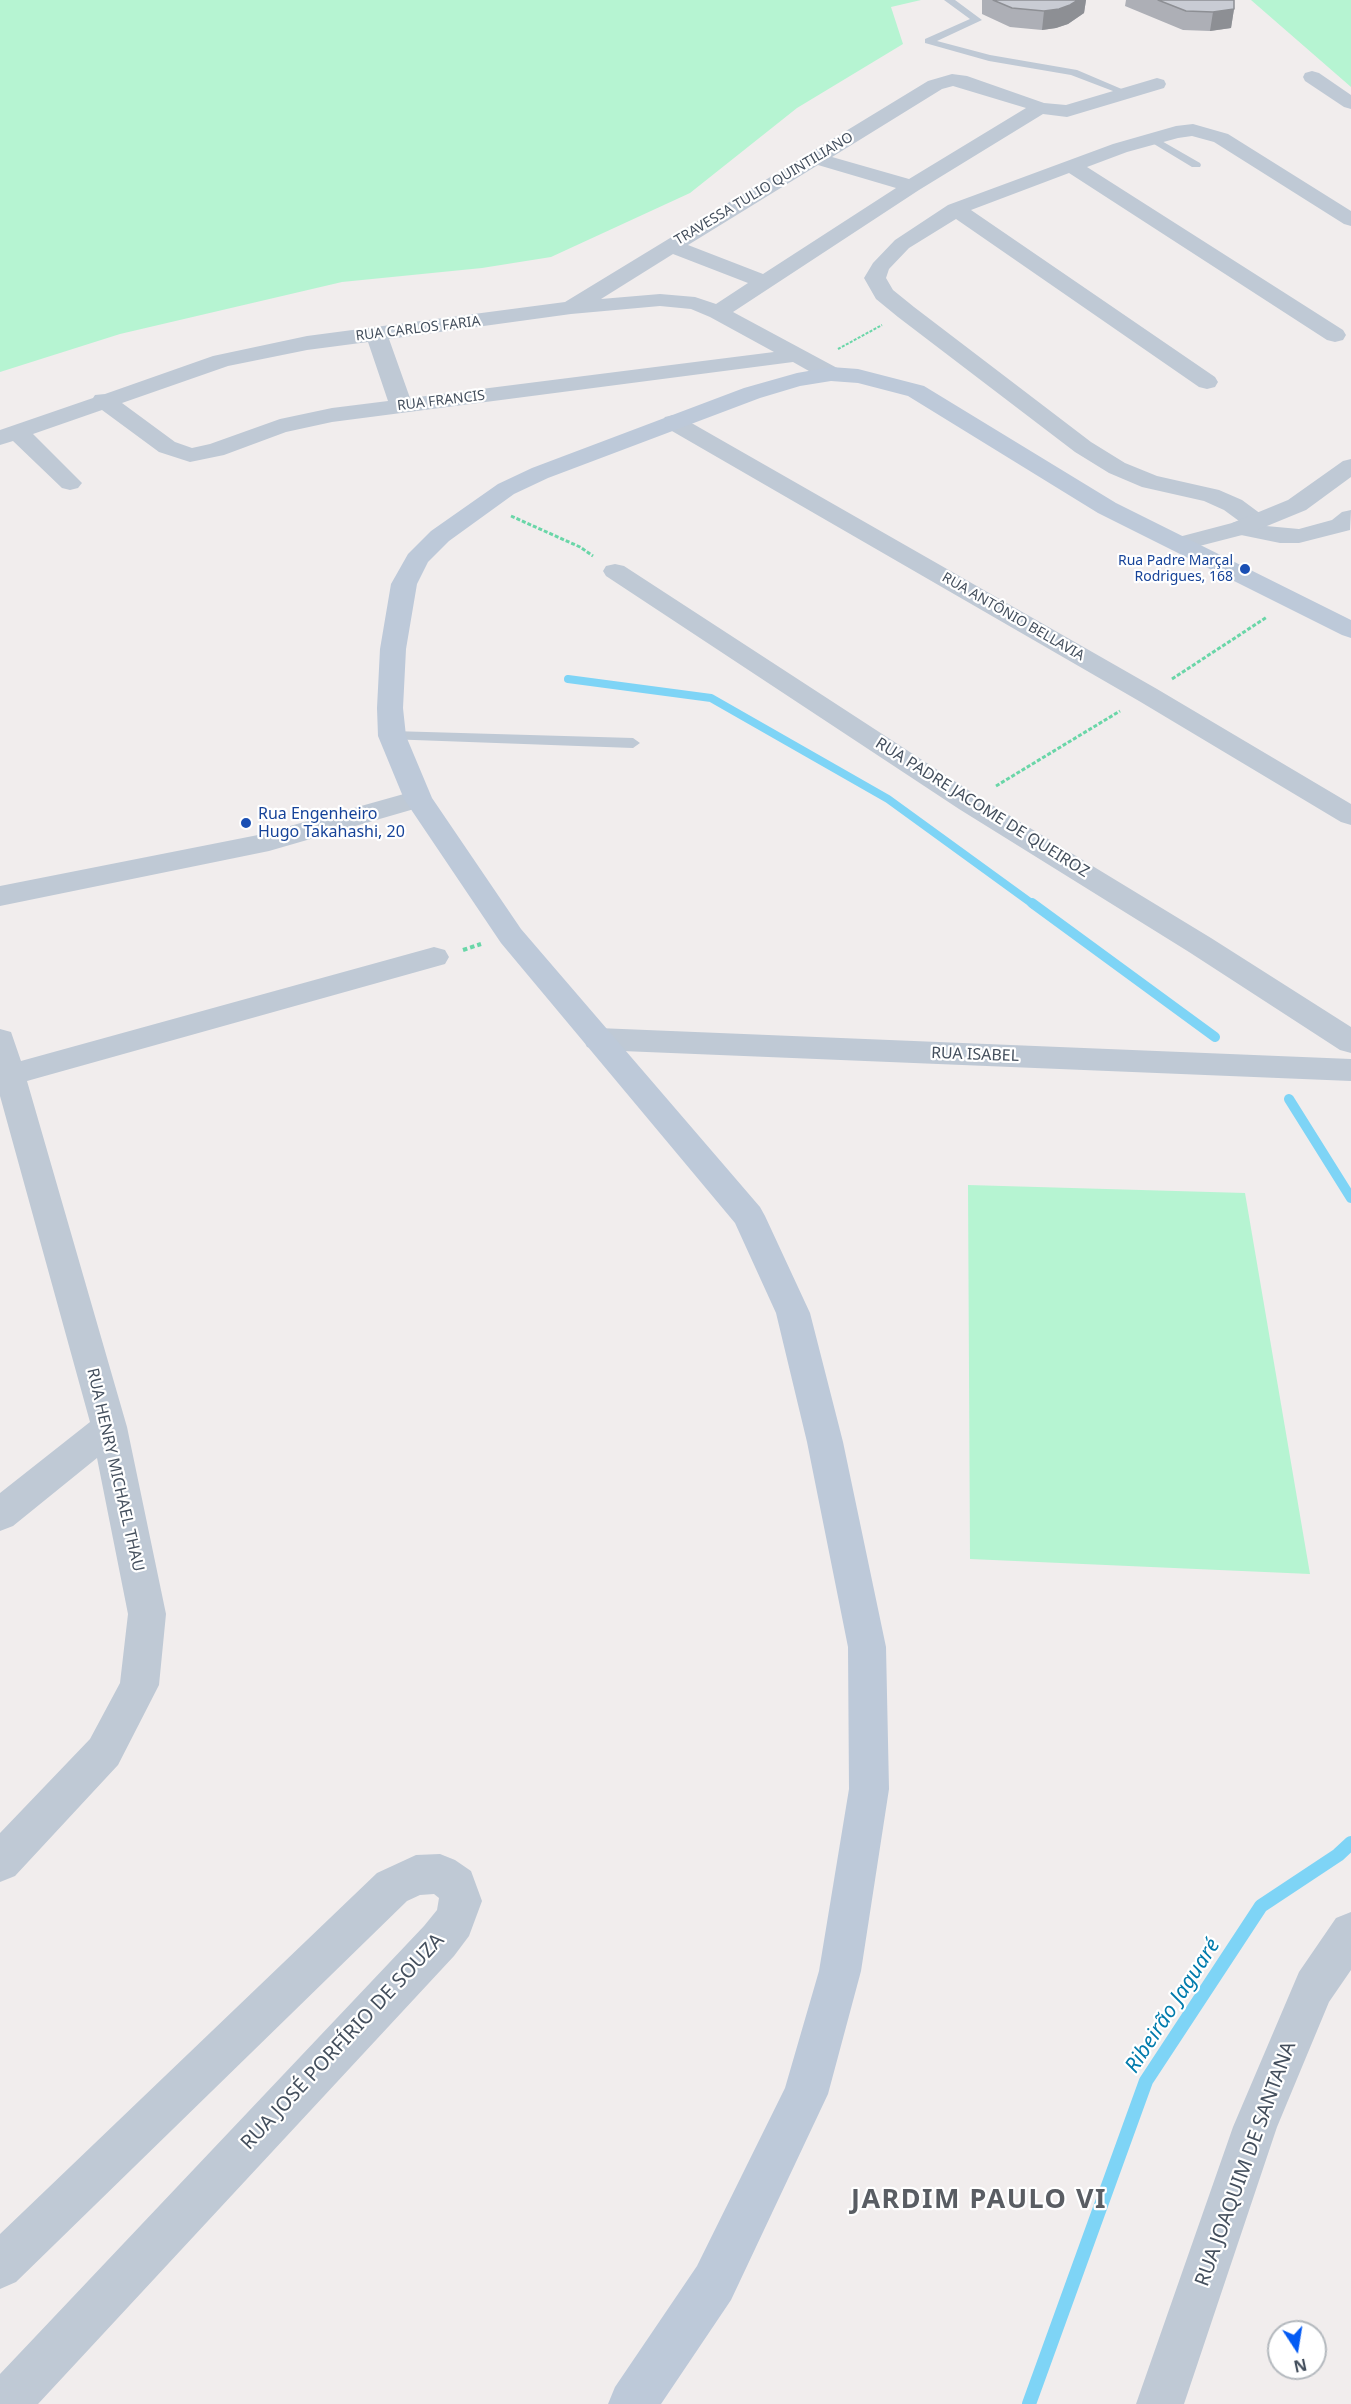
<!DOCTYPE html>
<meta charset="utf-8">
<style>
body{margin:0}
#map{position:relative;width:1351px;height:2404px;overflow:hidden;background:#f1eded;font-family:"Noto Sans",sans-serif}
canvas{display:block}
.north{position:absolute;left:1267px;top:2320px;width:60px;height:60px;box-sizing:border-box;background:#fff;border:2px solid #b4b9be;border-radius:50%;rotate:168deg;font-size:16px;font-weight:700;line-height:24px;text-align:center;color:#444f5d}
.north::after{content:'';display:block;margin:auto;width:21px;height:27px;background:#045bf4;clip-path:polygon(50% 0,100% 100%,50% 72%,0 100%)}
</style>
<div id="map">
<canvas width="1351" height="2404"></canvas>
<div class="north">N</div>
</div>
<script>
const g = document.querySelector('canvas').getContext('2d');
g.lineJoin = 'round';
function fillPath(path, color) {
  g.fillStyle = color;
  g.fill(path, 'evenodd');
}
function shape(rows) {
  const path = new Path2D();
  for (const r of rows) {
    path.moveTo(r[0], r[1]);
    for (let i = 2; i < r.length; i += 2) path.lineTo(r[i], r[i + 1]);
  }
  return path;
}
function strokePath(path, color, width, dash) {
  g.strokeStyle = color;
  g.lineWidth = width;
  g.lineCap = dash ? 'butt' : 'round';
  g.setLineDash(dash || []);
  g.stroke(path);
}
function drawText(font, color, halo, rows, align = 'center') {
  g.font = font + ' "Noto Sans",sans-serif';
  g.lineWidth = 4.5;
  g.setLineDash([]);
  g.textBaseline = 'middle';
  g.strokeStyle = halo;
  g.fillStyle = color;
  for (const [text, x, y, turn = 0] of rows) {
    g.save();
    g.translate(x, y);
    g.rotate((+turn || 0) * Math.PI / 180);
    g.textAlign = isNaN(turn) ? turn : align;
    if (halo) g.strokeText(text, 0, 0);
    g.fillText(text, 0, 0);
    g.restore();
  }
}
fillPath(shape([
 [0,0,921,0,891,7,903,44,797,108,690,193,551,257,482,268,342,282,120,334,0,372],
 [1251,0,1351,0,1351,87],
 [968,1185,1245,1193,1310,1574,970,1559]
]), '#b6f4d2');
strokePath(shape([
 [568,679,711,698,888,799,1034,905]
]), '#7ed4f6', 8);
strokePath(shape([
 [1032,903,1215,1037],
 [1289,1099,1351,1198]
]), '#7ed4f6', 10);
strokePath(shape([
 [1029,2404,1146,2081,1261,1906,1338,1855,1351,1843]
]), '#7ed4f6', 14);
strokePath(shape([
 [838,349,882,325]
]), '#6ad6a8', 2, [3, 1.5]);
strokePath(shape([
 [511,516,580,547,593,556],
 [1172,679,1267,617],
 [996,786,1120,711]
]), '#6ad6a8', 3, [4, 2]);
strokePath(shape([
 [463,950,481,944]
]), '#6ad6a8', 4, [4.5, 3]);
fillPath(shape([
 [944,0,955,0,982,20,937,41,990,55,1077,70,1131,93,1126,96,1071,75,989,61,925,43,925,39,970,19,944,0],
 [1153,136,1200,163,1201,165,1200,167,1192,167,1149,141,1149,137,1153,136],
 [392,731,633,738,640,743,633,748,387,739,385,736,392,731]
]), '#bfc9d5');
fillPath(shape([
 [1312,71,1319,73,1351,95,1351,109,1344,107,1305,81,1303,77,1305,73,1312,71],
 [952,74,967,76,1044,103,1066,105,1157,78,1164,80,1166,84,1164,88,1067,117,1043,114,919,190,733,312,839,369,842,374,839,379,831,381,823,379,793,362,332,422,286,432,224,455,190,462,159,452,102,410,33,434,82,483,78,488,70,490,62,488,13,441,0,445,0,430,93,398,95,395,105,394,213,356,307,336,565,302,928,81,952,74],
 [953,86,1026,108,909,179,832,157,942,89,953,86],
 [818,165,896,188,763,274,688,245,818,165],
 [673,254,748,283,716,304,695,297,660,294,601,299,673,254],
 [660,306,691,309,710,317,774,352,410,398,389,339,571,314,660,306],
 [368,342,388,401,332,408,280,419,210,444,192,448,175,442,122,403,228,366,307,350,368,342],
 [1193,124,1228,134,1351,211,1351,226,1344,224,1214,142,1192,136,1178,138,1127,152,1087,167,1343,330,1346,335,1343,340,1335,342,1327,340,1069,173,971,210,1215,377,1218,382,1215,387,1207,389,1199,387,956,219,909,248,889,269,886,278,893,290,914,307,1091,442,1125,463,1157,476,1219,490,1242,500,1265,517,1268,522,1266,526,1299,529,1332,520,1342,512,1351,510,1350,530,1299,543,1280,543,1241,535,1232,533,1229,528,1232,523,1239,521,1224,510,1204,501,1142,487,1109,473,1075,452,898,317,876,299,864,278,873,263,895,240,948,205,1113,144,1176,126,1193,124],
 [673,415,681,417,1157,689,1351,804,1351,825,1341,822,1139,701,665,427,661,422,665,417,673,415],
 [615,564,624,566,979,797,1211,938,1351,1027,1351,1053,1340,1050,1189,952,959,809,606,576,603,571,606,566,615,564],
 [418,790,428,793,432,799,428,805,269,851,0,906,0,886,258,835,418,790],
 [434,947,445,950,449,957,445,964,27,1081,127,1427,166,1614,159,1685,118,1765,15,1876,0,1882,0,1833,90,1739,120,1683,128,1614,97,1458,13,1526,0,1531,0,1493,90,1422,0,1096,0,1029,11,1032,21,1061,434,947],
 [598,1028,1351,1059,1351,1081,598,1050,587,1047,583,1039,587,1031,598,1028],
 [440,1854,455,1860,471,1871,482,1901,469,1936,454,1956,38,2404,0,2404,0,2374,424,1926,437,1910,439,1898,434,1894,420,1895,407,1901,16,2282,0,2289,0,2234,377,1873,416,1855,440,1854],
 [1351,1912,1351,1970,1329,2002,1277,2127,1184,2404,1136,2404,1233,2127,1299,1972,1336,1918,1351,1912]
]), '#bfc9d5');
fillPath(shape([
 [1351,459,1351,477,1306,510,1250,533,1180,551,1171,549,1168,544,1171,539,1232,523,1288,500,1343,461,1351,459]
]), '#bfc9d5');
fillPath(shape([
 [831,367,858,369,924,386,1116,503,1351,620,1351,638,1342,635,1098,513,908,396,858,383,831,381,800,386,760,398,548,478,514,494,449,541,428,562,417,584,406,649,403,708,406,736,432,798,521,929,760,1207,765,1216,810,1313,843,1442,886,1647,889,1789,861,1971,828,2094,731,2300,661,2404,608,2404,615,2387,697,2266,785,2088,819,1971,849,1789,848,1647,807,1442,776,1313,735,1223,501,943,404,799,378,736,377,708,380,649,391,584,408,554,431,531,498,484,532,468,744,388,797,373,831,367]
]), '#bdc9d9');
fillPath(shape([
 [982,0,1086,0,1084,13,1068,24,1056,28,1042,30,1010,27,982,14],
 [1126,0,1234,0,1234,9,1231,28,1210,31,1183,30,1125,6]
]), '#adafb6');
fillPath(shape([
 [1078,0,1086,0,1084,13,1068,24,1056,28,1042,30,1044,11],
 [1234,9,1231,28,1210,31,1213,12]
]), '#8d8f94');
const building = shape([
 [993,0,1078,0,1070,5,1059,9,1044,11,1012,8,993,0],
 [1158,0,1234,0,1234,9,1213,12,1186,11,1158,0]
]);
fillPath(building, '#c9ccd4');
strokePath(building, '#8d8f94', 1.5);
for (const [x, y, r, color] of [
 [1245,569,6,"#1a4fb4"],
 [246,823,6,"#1a4fb4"]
]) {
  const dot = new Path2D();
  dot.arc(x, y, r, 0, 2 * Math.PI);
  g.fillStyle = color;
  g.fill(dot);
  strokePath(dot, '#fff', 2);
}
drawText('14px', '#444f5d', '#fff', [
 ["TRAVESSA TULIO QUINTILIANO",764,189,-31],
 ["RUA CARLOS FARIA",418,329,-7],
 ["RUA FRANCIS",441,401,-7],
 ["RUA ANTÔNIO BELLAVIA",1013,617,30]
]);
drawText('14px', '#164399', '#fff', [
 ["Rua Padre Marçal",1233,561],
 ["Rodrigues, 168",1233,577]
], 'right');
drawText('16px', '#444f5d', '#fff', [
 ["RUA PADRE JACOME DE QUEIROZ",982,808,32],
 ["RUA ISABEL",975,1055,2],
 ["RUA HENRY MICHAEL THAU",115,1470,77]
]);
drawText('16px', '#164399', '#fff', [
 ["Rua Engenheiro",258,814],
 ["Hugo Takahashi, 20",258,832]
], 'left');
drawText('20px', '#444f5d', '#fff', [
 ["RUA JOSÉ PORFÍRIO DE SOUZA",343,2042,-47],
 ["RUA JOAQUIM DE SANTANA",1246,2164,-70]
]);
drawText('italic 21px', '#017bac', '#fff', [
 ["Ribeirão Jaguaré",1173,2006,-57]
]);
g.letterSpacing = '1.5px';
drawText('bold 27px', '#595d63', '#fff', [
 ["JARDIM PAULO VI",979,2200]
]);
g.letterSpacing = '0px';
</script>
